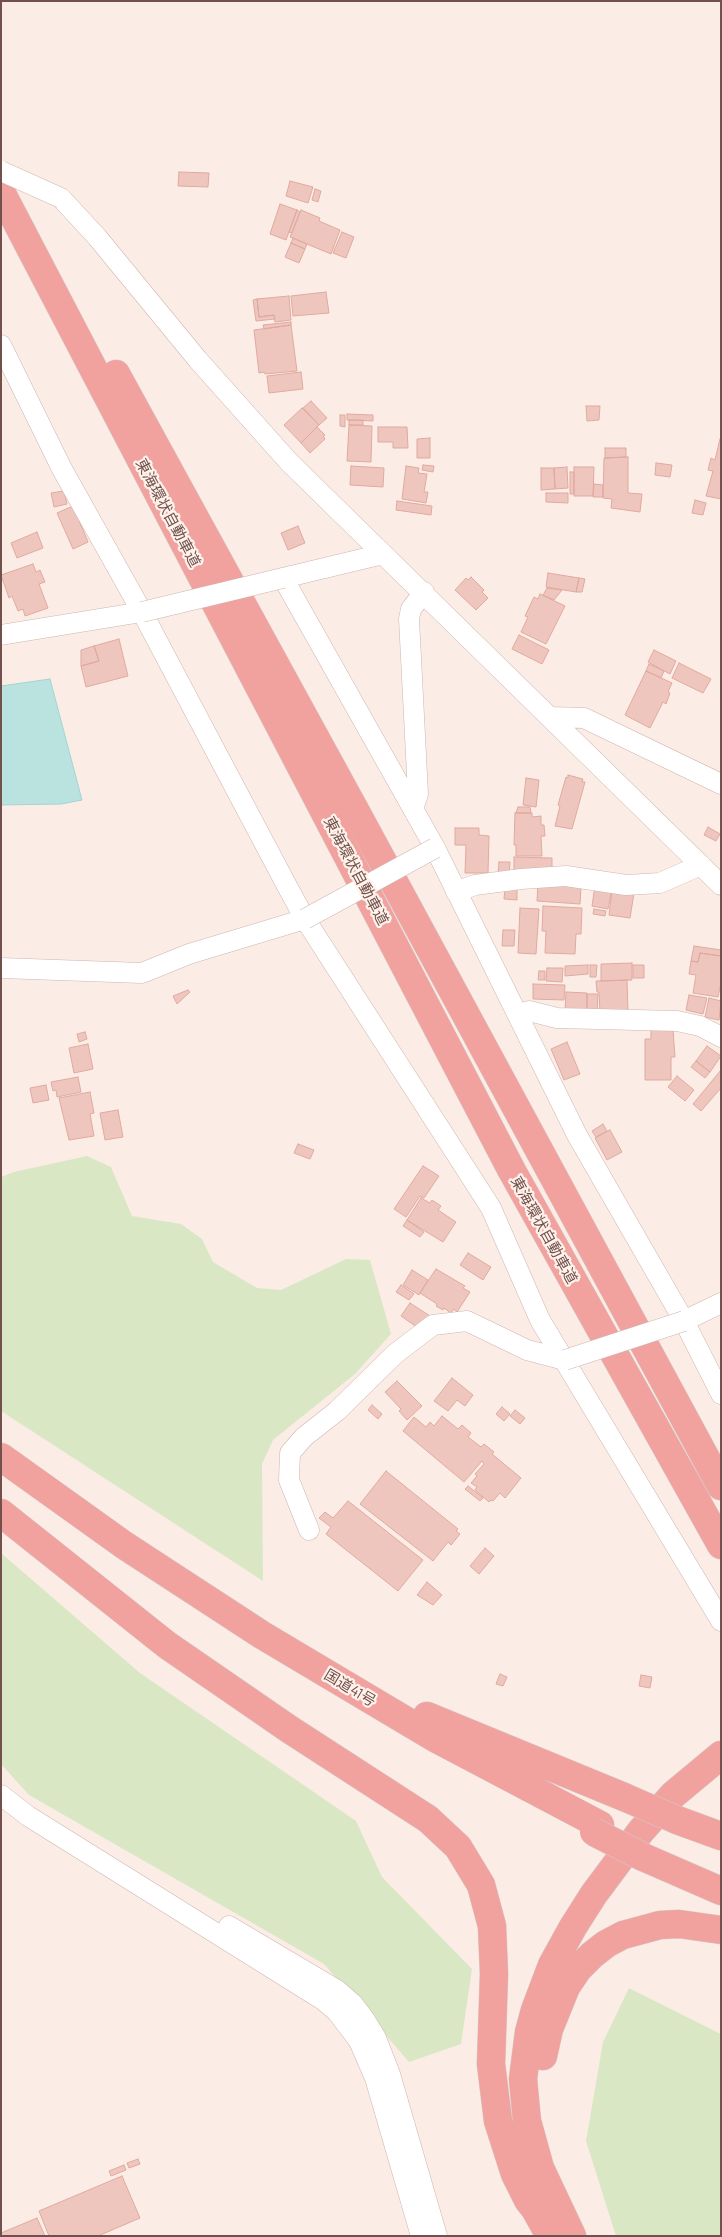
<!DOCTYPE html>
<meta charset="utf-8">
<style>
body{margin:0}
#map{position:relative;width:722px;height:2237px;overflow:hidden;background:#fbede5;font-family:Barlow,sans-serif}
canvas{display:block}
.frame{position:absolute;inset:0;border:2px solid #72514c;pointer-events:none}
</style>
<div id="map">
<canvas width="722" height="2237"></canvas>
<div class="frame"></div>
</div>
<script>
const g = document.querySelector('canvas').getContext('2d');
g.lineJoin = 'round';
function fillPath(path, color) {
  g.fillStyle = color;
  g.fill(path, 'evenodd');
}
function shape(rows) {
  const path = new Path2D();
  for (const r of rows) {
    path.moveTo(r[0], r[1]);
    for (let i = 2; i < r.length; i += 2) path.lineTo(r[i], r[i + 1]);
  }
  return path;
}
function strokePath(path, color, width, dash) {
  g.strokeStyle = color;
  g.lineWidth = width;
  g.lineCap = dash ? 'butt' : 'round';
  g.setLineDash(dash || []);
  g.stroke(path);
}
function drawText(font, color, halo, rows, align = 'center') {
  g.font = font + ' Barlow,"Noto Sans JP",sans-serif';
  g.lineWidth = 4.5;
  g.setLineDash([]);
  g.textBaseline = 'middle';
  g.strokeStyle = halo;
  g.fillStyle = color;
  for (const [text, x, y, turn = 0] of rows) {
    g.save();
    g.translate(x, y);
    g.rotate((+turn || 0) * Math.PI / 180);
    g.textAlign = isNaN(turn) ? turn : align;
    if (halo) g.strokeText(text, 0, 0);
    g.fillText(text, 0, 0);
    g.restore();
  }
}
fillPath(shape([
 [87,1156,111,1167,132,1216,181,1224,202,1239,213,1262,257,1288,281,1290,346,1259,370,1260,391,1334,355,1374,273,1440,262,1464,263,1581,1,1411,1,1177,14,1172],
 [1,1553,140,1673,356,1821,382,1877,472,1969,461,2044,409,2062,324,1964,29,1795,1,1764],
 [629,1988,721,2034,721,2236,616,2236,586,2141,603,2042]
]), '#dae7c4');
const water = shape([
 [50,679,82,800,61,804,1,805,1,686,50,679]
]);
fillPath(water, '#bae3e0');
strokePath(water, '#a1d4d1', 1);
const building = shape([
 [179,172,209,173,208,187,178,186,179,172],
 [290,181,313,187,308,203,286,196,290,181],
 [315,189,321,191,318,202,312,200,315,189],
 [280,204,297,210,286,240,270,234,280,204],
 [297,210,300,212,292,233,289,232,297,210],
 [301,210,320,218,319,221,340,230,331,254,290,237,301,210],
 [342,232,354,237,346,258,333,253,342,232],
 [293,238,307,244,305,249,291,243,293,238],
 [291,243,305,249,299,263,285,257,291,243],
 [326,292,329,313,293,316,291,296,326,292],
 [289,296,291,320,275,322,274,315,259,317,257,299,289,296],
 [257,299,259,317,274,315,275,319,256,321,253,300,257,299],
 [291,322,291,325,264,329,263,325,291,322],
 [291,325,297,371,265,374,264,372,259,373,254,330,291,325],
 [301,372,303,389,269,393,267,376,301,372],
 [311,401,327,418,319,425,303,408,311,401],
 [586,406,600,406,599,420,587,421,586,406],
 [302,408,319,425,301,443,284,425,302,408],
 [347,414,373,415,373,421,347,420,347,414],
 [340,415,345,415,345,427,340,426,340,415],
 [349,420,363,420,363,425,349,425,349,420],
 [349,425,372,426,371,462,347,461,349,425],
 [317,427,325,435,323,436,325,439,310,453,301,443,317,427],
 [378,427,407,427,408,448,393,448,393,442,378,442,378,427],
 [430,438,430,458,417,458,417,439,430,438],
 [720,439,721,439,721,499,706,496,713,471,708,470,711,458,715,460,720,439],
 [605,448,626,448,626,457,605,458,605,448],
 [628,457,628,493,642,494,640,512,611,508,612,499,603,498,604,458,628,457],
 [656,463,672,465,670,477,655,475,656,463],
 [423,465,434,466,433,472,422,470,423,465],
 [351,466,384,468,383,487,350,485,351,466],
 [406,466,419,468,418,473,427,474,424,492,428,492,426,503,402,499,406,466],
 [567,467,568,488,555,489,554,468,567,467],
 [574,467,594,467,593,496,574,496,574,467],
 [541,468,554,468,555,489,541,490,541,468],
 [570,472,574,472,574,494,570,494,570,472],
 [594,484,603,485,603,497,593,497,594,484],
 [64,491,67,504,54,507,51,493,64,491],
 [546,493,568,493,568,503,546,502,546,493],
 [695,500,706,503,703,515,692,513,695,500],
 [397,501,432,506,431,515,396,510,397,501],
 [73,506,88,542,73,549,57,513,73,506],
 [298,526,305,543,288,550,281,533,298,526],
 [37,532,43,548,17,558,11,543,37,532],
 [33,564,36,572,40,570,45,582,39,584,48,608,25,616,23,609,18,611,12,596,9,598,1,575,33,564],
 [548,573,579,578,576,592,546,587,548,573],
 [471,577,484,590,482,592,488,598,476,610,455,590,466,578,468,580,471,577],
 [579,578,585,579,582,592,576,592,579,578],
 [547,588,562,590,554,600,543,595,547,588],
 [540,594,565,606,546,644,521,632,528,617,525,616,534,597,538,599,540,594],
 [519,635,549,650,542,664,512,649,519,635],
 [119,639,128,676,86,687,81,666,99,661,94,646,119,639],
 [94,646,99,661,81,666,81,650,94,646],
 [654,650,676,661,670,674,648,662,654,650],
 [679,663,711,679,703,693,672,678,679,663],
 [649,664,664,671,661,678,646,671,649,664],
 [646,671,672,683,668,692,670,693,666,704,663,702,650,728,625,715,646,671],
 [568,775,583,779,582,782,585,782,572,829,555,826,560,806,558,805,566,777,568,778,568,775],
 [526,778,539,780,536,807,523,805,526,778],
 [518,807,530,807,531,813,516,813,518,807],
 [515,813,532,813,532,817,541,816,541,825,544,825,545,836,541,836,542,856,516,856,516,845,514,845,515,813],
 [708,827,720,834,716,841,704,835,708,827],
 [455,828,479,828,479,835,489,836,488,873,465,873,466,845,455,845,455,828],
 [514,857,552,858,552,872,514,872,514,857],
 [499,862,510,862,509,876,498,876,499,862],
 [538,884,581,887,580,904,537,901,538,884],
 [595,886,612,889,608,909,592,906,595,886],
 [505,887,517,887,517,900,504,899,505,887],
 [612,890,634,893,630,918,609,915,612,890],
 [543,906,582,908,581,934,576,934,575,954,545,953,546,931,542,931,543,906],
 [520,908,539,909,536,954,518,953,520,908],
 [594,909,606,911,605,916,593,914,594,909],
 [503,930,515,930,514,946,502,946,503,930],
 [694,946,721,950,721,956,700,953,698,962,691,961,694,946],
 [700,953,721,956,721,983,718,997,693,993,696,975,689,974,691,961,698,962,700,953],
 [632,963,632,980,601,981,601,964,632,963],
 [588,965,588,974,565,976,565,966,588,965],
 [590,965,597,965,596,977,590,977,590,965],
 [633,965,644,965,644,978,633,978,633,965],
 [547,968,563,968,562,982,546,981,547,968],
 [539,971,545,971,545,980,538,980,539,971],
 [627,980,628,1013,600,1014,599,992,597,992,596,981,627,980],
 [533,984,565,985,564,1000,533,999,533,984],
 [188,990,190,992,177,1004,173,996,188,990],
 [566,992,587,993,587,1013,565,1012,566,992],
 [587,994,598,994,597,1014,587,1013,587,994],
 [689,995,707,998,703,1014,686,1010,689,995],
 [709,998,721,1001,719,1020,705,1017,709,998],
 [651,1030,673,1030,675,1057,671,1057,671,1080,645,1080,645,1039,651,1039,651,1030],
 [85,1032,87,1039,79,1042,77,1034,85,1032],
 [567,1042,580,1074,564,1080,551,1049,567,1042],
 [88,1044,93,1069,74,1073,69,1048,88,1044],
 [707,1046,721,1056,710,1072,696,1061,707,1046],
 [696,1061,710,1072,705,1078,691,1067,696,1061],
 [721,1070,721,1088,701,1111,693,1104,721,1070],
 [677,1076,694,1090,685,1101,668,1087,677,1076],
 [78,1077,81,1092,57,1097,56,1090,53,1091,51,1082,78,1077],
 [46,1085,49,1100,33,1103,30,1088,46,1085],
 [90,1092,94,1113,90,1114,94,1136,69,1140,59,1098,90,1092],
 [118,1110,123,1137,105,1140,100,1113,118,1110],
 [603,1124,607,1131,596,1137,592,1131,603,1124],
 [610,1130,622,1152,607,1160,595,1138,610,1130],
 [298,1144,314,1150,310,1159,294,1153,298,1144],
 [423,1166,439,1176,424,1198,420,1196,406,1217,394,1209,423,1166],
 [421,1198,430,1203,432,1200,441,1206,438,1210,456,1222,443,1242,407,1220,421,1198],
 [407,1220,424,1232,420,1237,403,1226,407,1220],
 [468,1253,491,1267,483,1280,460,1265,468,1253],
 [436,1269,465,1286,463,1288,470,1292,457,1312,454,1309,451,1313,444,1308,443,1310,436,1306,437,1304,420,1293,436,1269],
 [412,1270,428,1280,419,1295,403,1285,412,1270],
 [401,1285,414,1294,409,1300,396,1292,401,1285],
 [410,1303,430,1316,421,1330,401,1316,410,1303],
 [452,1378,473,1395,465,1406,457,1400,448,1411,434,1401,452,1378],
 [397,1381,422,1406,407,1420,399,1411,401,1409,385,1392,397,1381],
 [372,1405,382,1414,378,1419,368,1410,372,1405],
 [502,1407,510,1414,504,1421,496,1414,502,1407],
 [515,1410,525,1418,520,1424,510,1416,515,1410],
 [442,1416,458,1429,462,1425,471,1433,468,1437,481,1447,484,1444,494,1452,492,1454,521,1478,505,1498,500,1493,493,1501,491,1500,489,1502,475,1490,477,1487,471,1483,477,1476,475,1474,484,1464,482,1461,464,1482,403,1431,414,1417,426,1427,430,1422,434,1426,442,1416],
 [386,1471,458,1529,456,1531,460,1534,451,1545,448,1542,433,1561,360,1504,386,1471],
 [468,1486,483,1498,480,1501,465,1489,468,1486],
 [348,1501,423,1560,398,1591,326,1534,331,1527,319,1518,325,1512,333,1518,348,1501],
 [485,1548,494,1556,479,1574,470,1566,485,1548],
 [427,1582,442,1595,433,1605,417,1595,427,1582],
 [500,1674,507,1677,503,1686,496,1684,500,1674],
 [641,1675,652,1677,650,1688,639,1686,641,1675],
 [138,2159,140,2164,129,2168,127,2163,138,2159],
 [124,2165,126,2170,111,2176,109,2171,124,2165],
 [122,2176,140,2218,98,2236,49,2236,39,2211,122,2176],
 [37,2218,45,2236,1,2236,1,2233,37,2218]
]);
fillPath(building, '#efc6be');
strokePath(building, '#e0a99f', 1);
const minor = shape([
 [61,198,97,237,198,360,289,462,721,885],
 [1,345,62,469,142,612,287,886,305,919,491,1208,540,1320,721,1621],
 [383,554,283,578,435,848,577,1135,684,1321,721,1394],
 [1,635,142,612],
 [552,717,584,718,721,784],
 [413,809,418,794,409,619,411,609,424,592],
 [456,892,475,885,521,879,566,876,626,885,660,883,701,865],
 [1,968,142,973,189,954,305,919],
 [519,1014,529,1011,557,1018,677,1021,700,1026,721,1037],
 [684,1321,721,1303],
 [309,1530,289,1480,290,1453,304,1437,337,1411,395,1354,433,1325,467,1321,527,1350,565,1360],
 [1,1795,28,1816,323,2000,337,2012,359,2041,375,2078,421,2236],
 [229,1926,337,1990,353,2004,365,2020,376,2038,390,2074,437,2236]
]);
const highway = shape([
 [1,192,512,1171,721,1545],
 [116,374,356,812,721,1486],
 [1,1457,124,1545,262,1635,435,1738,600,1825],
 [1,1513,167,1645,289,1729,428,1819,458,1847,481,1885,492,1926,494,1974,491,2064,498,2121,515,2174,528,2200,535,2209,550,2236],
 [427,1716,624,1797],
 [677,1820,721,1836],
 [643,1857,721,1891],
 [543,2056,549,2029,566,1987,578,1969,592,1955,606,1944,623,1935,660,1925,679,1924,721,1930],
 [572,2236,540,2168,527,2121,523,2079,529,2032,535,2010,552,1965,573,1927,594,1894,641,1831,673,1795,721,1755]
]);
strokePath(minor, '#ceb5af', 21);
strokePath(highway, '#d5cbc9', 29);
strokePath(minor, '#fff', 20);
strokePath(highway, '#f1a29f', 28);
const minorBridge = shape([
 [1,171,61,198],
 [142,612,283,578],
 [305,919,435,848],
 [565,1360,684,1321]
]);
const highwayBridge = shape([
 [624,1797,677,1820],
 [594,1832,643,1857]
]);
strokePath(minorBridge, '#ceb5af', 21, []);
strokePath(highwayBridge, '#d5cbc9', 29, []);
strokePath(minorBridge, '#fff', 20);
strokePath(highwayBridge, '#f1a29f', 28);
drawText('15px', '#72514c', '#fef2eb', [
 ["東海環状自動車道",168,513,62],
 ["東海環状自動車道",356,871,62],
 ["東海環状自動車道",544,1230,61],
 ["国道41号",350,1688,31]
]);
</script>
